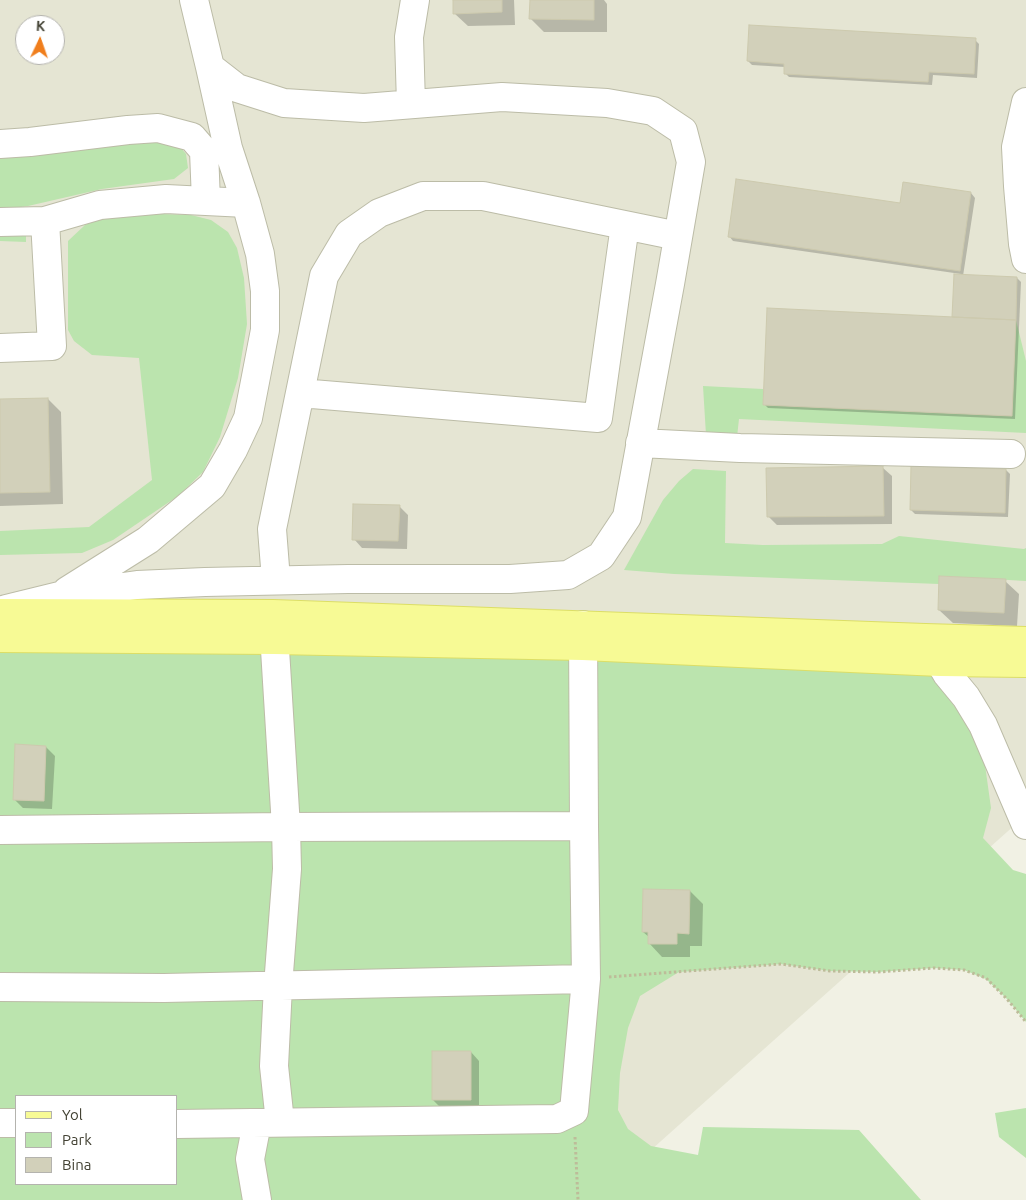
<!DOCTYPE html>
<style>
body{margin:0}
#map{position:relative;width:1026px;height:1200px;overflow:hidden;background:#f1f1e4;font-family:Ubuntu,sans-serif}
canvas{display:block}
.legend{position:absolute;left:15px;top:1095px;width:162px;height:90px;box-sizing:border-box;background:#fff;border:1px solid #b4b3ae;margin:0;padding:6px 9px;list-style:none;font-size:15px;color:#434234}
.legend li{display:flex;align-items:center;gap:10px;height:25px}
.legend b{width:25px;border:1px solid #b4b3ae}
.north{position:absolute;left:15px;top:15px;width:50px;height:50px;box-sizing:border-box;background:#fff;border:1px solid #b4b3ae;border-radius:50%;rotate:3deg;font-size:14px;font-weight:700;line-height:20px;text-align:center;color:#434234}
.north::after{content:'';display:block;margin:auto;width:18px;height:22px;background:#f07e1c;clip-path:polygon(50% 0,100% 100%,50% 72%,0 100%)}
</style>
<div id="map">
<canvas width="1026" height="1200"></canvas>
<ul class="legend">
<li><b style="height:6px;background:#f7fa95"></b>Yol</li>
<li><b style="height:14px;background:#bbe4ae"></b>Park</li>
<li><b style="height:14px;background:#d2d0ba"></b>Bina</li>
</ul>
<div class="north">K</div>
</div>
<script>
const g = document.querySelector('canvas').getContext('2d');
g.lineJoin = 'round';
function fillPath(path, color) {
  g.fillStyle = color;
  g.fill(path, 'evenodd');
}
function shape(rows) {
  const path = new Path2D();
  for (const r of rows) {
    path.moveTo(r[0], r[1]);
    for (let i = 2; i < r.length; i += 2) path.lineTo(r[i], r[i + 1]);
  }
  return path;
}
function strokePath(path, color, width, dash) {
  g.strokeStyle = color;
  g.lineWidth = width;
  g.lineCap = dash ? 'butt' : 'round';
  g.setLineDash(dash || []);
  g.stroke(path);
}
fillPath(shape([
 [0,0,1026,0,1026,815,595,1200,0,1200],
 [25,25,55,25,55,55,25,55],
 [16,1096,176,1096,176,1184,16,1184]
]), '#e5e5d3');
fillPath(shape([
 [175,141,186,154,188,168,174,179,102,189,28,206,0,210,0,154,87,143],
 [161,214,191,215,211,220,228,232,237,248,244,278,247,324,238,378,220,437,203,472,178,496,113,540,82,553,0,555,0,531,89,527,152,480,139,358,92,355,74,341,68,330,68,241,85,225,100,218],
 [0,230,26,230,26,242,0,241],
 [1016,320,1026,361,1026,433,739,419,737,437,706,435,703,386,763,389,763,405,1011,416],
 [693,469,726,471,725,543,763,545,882,544,899,536,1024,549,1026,548,1026,581,940,576,939,584,674,574,624,570,663,500,679,481],
 [0,638,927,670,967,723,985,765,991,808,983,838,1013,870,1026,874,1026,1022,1007,999,986,979,964,970,934,968,878,972,830,971,781,964,679,972,640,996,628,1028,620,1073,618,1110,628,1129,651,1146,698,1155,703,1127,859,1130,921,1200,0,1200],
 [16,1096,176,1096,176,1184,16,1184],
 [1026,1108,1026,1158,999,1137,995,1113]
]), '#bbe4ae');
fillPath(shape([
 [454,0,514,0,515,25,468,26,454,13],
 [531,0,604,0,607,4,607,32,544,32,531,19],
 [975,40,979,44,977,78,933,75,932,85,789,77,785,73,785,67,752,65,748,61],
 [971,193,975,198,963,276,1017,278,1021,282,1015,419,768,408,764,404,953,318,961,274,733,241,729,236,901,205],
 [48,399,61,412,63,504,0,506,0,400],
 [883,468,892,476,892,524,777,525,768,516],
 [1006,470,1010,474,1008,517,915,514,911,510],
 [399,506,408,515,407,549,362,548,354,539],
 [1005,581,1019,594,1017,626,953,623,939,610],
 [46,747,55,756,52,809,23,808,14,799],
 [690,891,703,904,702,946,690,946,690,957,662,957,649,943,649,937,643,932],
 [471,1052,479,1061,479,1109,442,1109,433,1100]
]), '#0003');
const building = shape([
 [453,0,502,0,502,12,453,14,453,0],
 [530,0,594,0,594,20,529,19,530,0],
 [749,25,976,38,974,74,929,72,928,82,784,74,784,64,747,61,749,25],
 [736,179,900,203,903,182,971,192,960,271,728,237,736,179],
 [954,274,1017,277,1016,320,952,317,954,274],
 [767,308,1016,320,1012,416,763,405,767,308],
 [48,398,50,492,0,493,0,399,48,398],
 [883,466,884,516,767,517,766,468,883,466],
 [911,466,1006,469,1005,513,910,510,911,466],
 [353,504,400,505,398,541,352,540,353,504],
 [939,576,1006,579,1004,613,938,610,939,576],
 [15,744,46,746,44,801,13,800,15,744],
 [643,889,690,890,689,934,677,933,677,944,648,944,648,932,642,932,643,889],
 [432,1051,471,1051,471,1100,432,1100,432,1051]
]);
fillPath(building, '#d2d0ba');
strokePath(building, '#cdcaae', 1);
const minor = shape([
 [1026,102,1016,147,1018,186,1023,244,1026,259],
 [411,104,409,37,415,0],
 [0,144,30,142,128,130,158,128,192,137,204,151,206,201],
 [0,222,45,221],
 [0,348,52,346,45,221,100,205,166,199,246,203],
 [300,393,598,418,625,225],
 [640,443,740,448,1011,454],
 [276,580,272,529,324,276,349,234,379,213,423,196,483,196,678,236],
 [67,591,148,540,212,486,233,450,248,418,265,330,265,291,260,254,246,203,228,148,210,67],
 [6,609,59,596,137,585,205,582,348,579,510,579,568,575,601,556,627,517,670,284,691,162,683,131,653,111,607,103,502,97,364,108,284,103,237,88,210,67,194,0],
 [273,617,286,827,287,869,278,986,274,1066,280,1122],
 [929,644,947,674,966,697,983,725,1026,825],
 [0,830,286,827,584,826],
 [0,987,164,988,586,979],
 [0,1123,16,1123],
 [257,1123,250,1159,257,1200],
 [176,1124,557,1119,574,1111,586,979,584,826,583,625]
]);
const major = shape([
 [0,613,273,614,925,638,1026,641],
 [0,638,274,640,583,646,940,662,1026,663]
]);
strokePath(minor, '#bcbca7', 30);
strokePath(major, '#dcde66', 30);
strokePath(shape([
 [609,977,781,964,830,971,878,972,934,968,964,970,986,978,1007,999,1026,1022],
 [575,1137,578,1200]
]), '#bdbc99', 3, [2.5, 2.5]);
strokePath(minor, '#fff', 28);
strokePath(major, '#f7fa95', 28);
</script>
